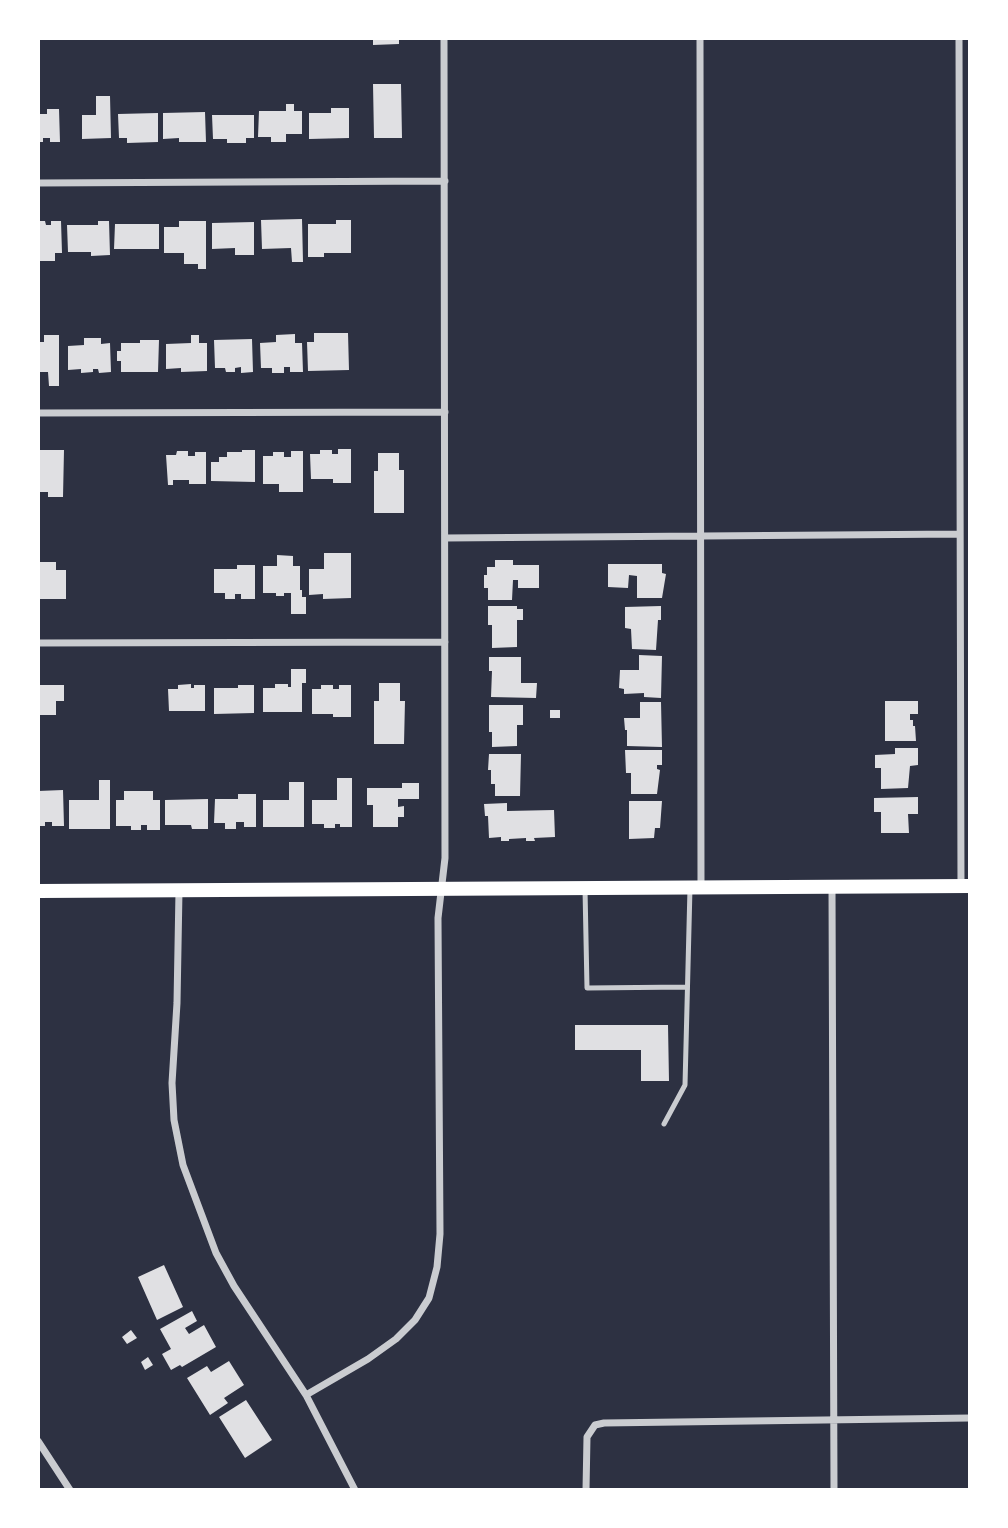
<!DOCTYPE html>
<style>
body{margin:0}
#map{position:relative;width:1008px;height:1528px;overflow:hidden;background:#2d3142;font-family:Lora,serif}
canvas{display:block}
.frame{position:absolute;inset:0;border:40px solid #fff;pointer-events:none}
</style>
<div id="map">
<canvas width="1008" height="1528"></canvas>
<div class="frame"></div>
</div>
<script>
const g = document.querySelector('canvas').getContext('2d');
g.lineJoin = 'round';
function fillPath(path, color) {
  g.fillStyle = color;
  g.fill(path, 'evenodd');
}
function shape(rows) {
  const path = new Path2D();
  for (const r of rows) {
    path.moveTo(r[0], r[1]);
    for (let i = 2; i < r.length; i += 2) path.lineTo(r[i], r[i + 1]);
  }
  return path;
}
function strokePath(path, color, width, dash) {
  g.strokeStyle = color;
  g.lineWidth = width;
  g.lineCap = dash ? 'butt' : 'round';
  g.setLineDash(dash || []);
  g.stroke(path);
}
fillPath(shape([
 [373,38,399,38,399,44,373,45],
 [373,84,401,84,402,138,374,138],
 [96,96,110,96,111,138,82,139,82,115,96,115],
 [286,104,294,104,294,111,302,111,302,134,286,134,286,142,271,142,271,137,258,137,259,111,286,111],
 [331,108,349,108,349,138,309,139,309,113,331,113],
 [47,109,59,109,60,142,50,142,50,138,43,138,43,142,38,142,38,114,47,114],
 [205,112,206,142,179,142,179,138,163,139,163,113],
 [158,113,158,142,127,143,127,138,119,138,118,114],
 [212,115,254,115,254,138,246,138,246,143,227,143,227,139,213,139],
 [302,219,303,262,292,262,291,248,262,249,261,220],
 [336,220,351,220,351,253,324,253,324,257,308,257,308,224,336,224],
 [38,221,45,221,46,225,51,225,51,221,61,221,62,253,55,253,55,261,38,261],
 [98,221,109,221,110,255,91,256,91,252,68,252,67,225,98,225],
 [179,221,206,221,206,269,198,269,198,264,184,264,184,253,164,253,164,227,179,227],
 [254,222,254,255,235,255,235,248,212,249,212,223],
 [115,224,159,224,159,249,114,249],
 [314,333,348,333,349,370,308,371,307,342,314,342],
 [295,334,295,343,302,343,303,372,290,372,290,367,284,367,284,373,272,373,272,368,261,368,260,343,276,342,276,335],
 [44,335,59,335,59,386,49,386,48,372,38,372,38,342,44,342],
 [191,335,199,335,199,343,207,343,207,371,181,372,181,368,166,369,166,344,191,343],
 [84,338,101,338,101,344,110,343,111,372,99,373,98,369,93,369,93,372,81,373,81,369,68,370,68,346,84,345],
 [252,339,253,372,241,373,241,367,235,368,235,372,226,372,225,368,215,368,214,340],
 [140,340,159,340,158,372,121,372,121,361,117,361,117,351,121,351,121,343,140,343],
 [338,449,351,449,351,483,333,483,333,479,311,479,310,454,320,454,320,450,332,450,332,454,338,454],
 [38,450,64,450,63,497,48,497,48,492,40,492],
 [242,450,255,450,255,482,211,481,211,462,219,462,219,457,227,457,227,452,242,452],
 [177,451,188,451,188,456,195,456,195,452,206,452,206,484,189,484,189,480,173,480,173,485,168,485,166,455,176,455],
 [291,451,303,451,303,492,279,492,279,484,263,484,263,456,273,456,273,452,284,452,284,457,291,457],
 [378,453,399,453,399,470,404,470,404,513,374,513,374,471,378,471],
 [324,553,351,553,351,598,323,599,323,594,309,595,309,569,324,569],
 [277,555,293,556,293,566,300,566,300,590,302,590,302,597,306,597,306,614,291,614,291,593,284,593,284,596,276,596,276,593,263,593,263,566,277,566],
 [495,560,513,560,513,565,539,565,539,588,518,588,518,580,513,580,512,600,488,600,488,588,484,588,484,575,487,575,487,567,495,567],
 [38,562,56,562,56,570,66,570,66,599,38,599],
 [608,564,662,564,662,573,666,574,662,598,637,598,637,576,629,575,628,588,608,587],
 [237,565,255,565,255,599,241,599,241,594,235,594,235,599,225,599,225,593,214,593,214,569,237,569],
 [488,606,517,606,517,609,523,609,523,620,517,620,517,647,492,648,492,625,488,625],
 [661,606,661,620,658,620,656,650,632,649,631,629,625,628,625,607],
 [639,655,662,656,661,698,644,697,644,693,624,694,624,689,619,688,620,670,639,670],
 [489,657,521,657,521,683,537,683,536,698,491,697,492,671,489,671],
 [291,669,306,669,306,683,302,683,302,712,263,712,263,688,275,688,275,684,288,684,288,687,291,687],
 [379,683,400,683,400,701,405,701,404,744,374,744,374,701,379,701],
 [191,684,191,688,194,688,194,685,205,685,205,711,169,711,168,689,178,689,178,685],
 [38,685,64,685,64,701,56,701,56,715,38,715],
 [238,685,254,685,254,713,214,714,214,688,238,688],
 [321,685,333,685,333,689,339,689,339,685,351,685,351,717,333,717,333,714,312,714,312,689,321,689],
 [885,701,918,701,918,714,910,714,910,720,913,720,913,726,915,726,916,741,885,741],
 [640,702,661,702,662,747,627,746,627,730,625,730,624,718,640,718],
 [489,705,523,705,523,725,517,725,517,746,492,747,492,732,489,732],
 [550,710,560,710,560,718,550,718],
 [895,748,918,748,918,765,910,766,908,788,881,789,881,768,875,768,875,755,895,754],
 [625,750,662,750,662,765,657,765,657,769,660,770,657,794,631,794,631,773,626,773],
 [489,754,521,754,520,796,495,796,495,784,491,784,491,770,488,770],
 [337,778,352,778,352,827,340,827,340,824,335,824,335,828,324,828,324,824,312,824,312,800,337,800],
 [99,780,110,780,110,829,69,829,69,800,99,800],
 [289,782,304,782,304,827,263,827,263,800,289,800],
 [402,783,419,783,419,799,398,799,398,807,404,806,404,817,398,817,398,827,373,827,373,805,367,805,367,788,402,788],
 [63,790,64,826,52,826,52,822,45,822,45,826,38,826,38,791],
 [124,791,153,791,153,800,160,800,160,830,147,830,147,825,141,825,141,830,131,830,131,826,116,826,116,800,124,800],
 [238,794,256,794,256,827,244,827,244,822,236,822,236,829,225,829,225,823,214,823,215,799,238,799],
 [918,797,918,814,908,814,909,833,881,833,881,812,874,812,874,798],
 [208,799,208,829,192,829,191,825,165,825,165,800],
 [629,801,662,801,660,828,655,828,654,838,629,839],
 [507,803,507,811,554,810,555,837,534,838,535,841,526,841,526,838,509,839,509,841,501,841,501,837,489,838,488,816,485,816,484,804],
 [575,1025,668,1025,669,1081,641,1081,641,1050,575,1050],
 [164,1265,183,1307,157,1320,138,1277],
 [192,1311,197,1321,185,1328,189,1334,204,1325,216,1347,182,1367,180,1365,171,1370,162,1354,171,1349,160,1329],
 [131,1330,137,1338,127,1344,122,1337],
 [148,1357,153,1365,145,1370,141,1362],
 [229,1361,244,1385,224,1398,228,1403,210,1415,187,1378,207,1366,211,1372],
 [246,1400,272,1440,245,1458,219,1417]
]), '#e0e0e3');
strokePath(shape([
 [585,889,587,988,687,987],
 [664,1124,685,1085,690,888]
]), '#caccd0', 5);
strokePath(shape([
 [700,38,701,888],
 [959,38,961,886],
 [38,183,445,181],
 [38,413,445,412],
 [445,538,960,534],
 [38,643,445,642],
 [832,887,834,1490],
 [179,891,177,1003,172,1083,174,1120,183,1165,216,1253,234,1286,306,1395,355,1490],
 [306,1395,368,1359,396,1339,415,1320,429,1298,437,1267,440,1234,438,918,445,858,444,38],
 [38,1441,70,1490],
 [586,1490,587,1437,595,1425,604,1423,970,1418]
]), '#caccd0', 7);
strokePath(shape([
 [38,891,970,886]
]), '#fff', 14);
</script>
